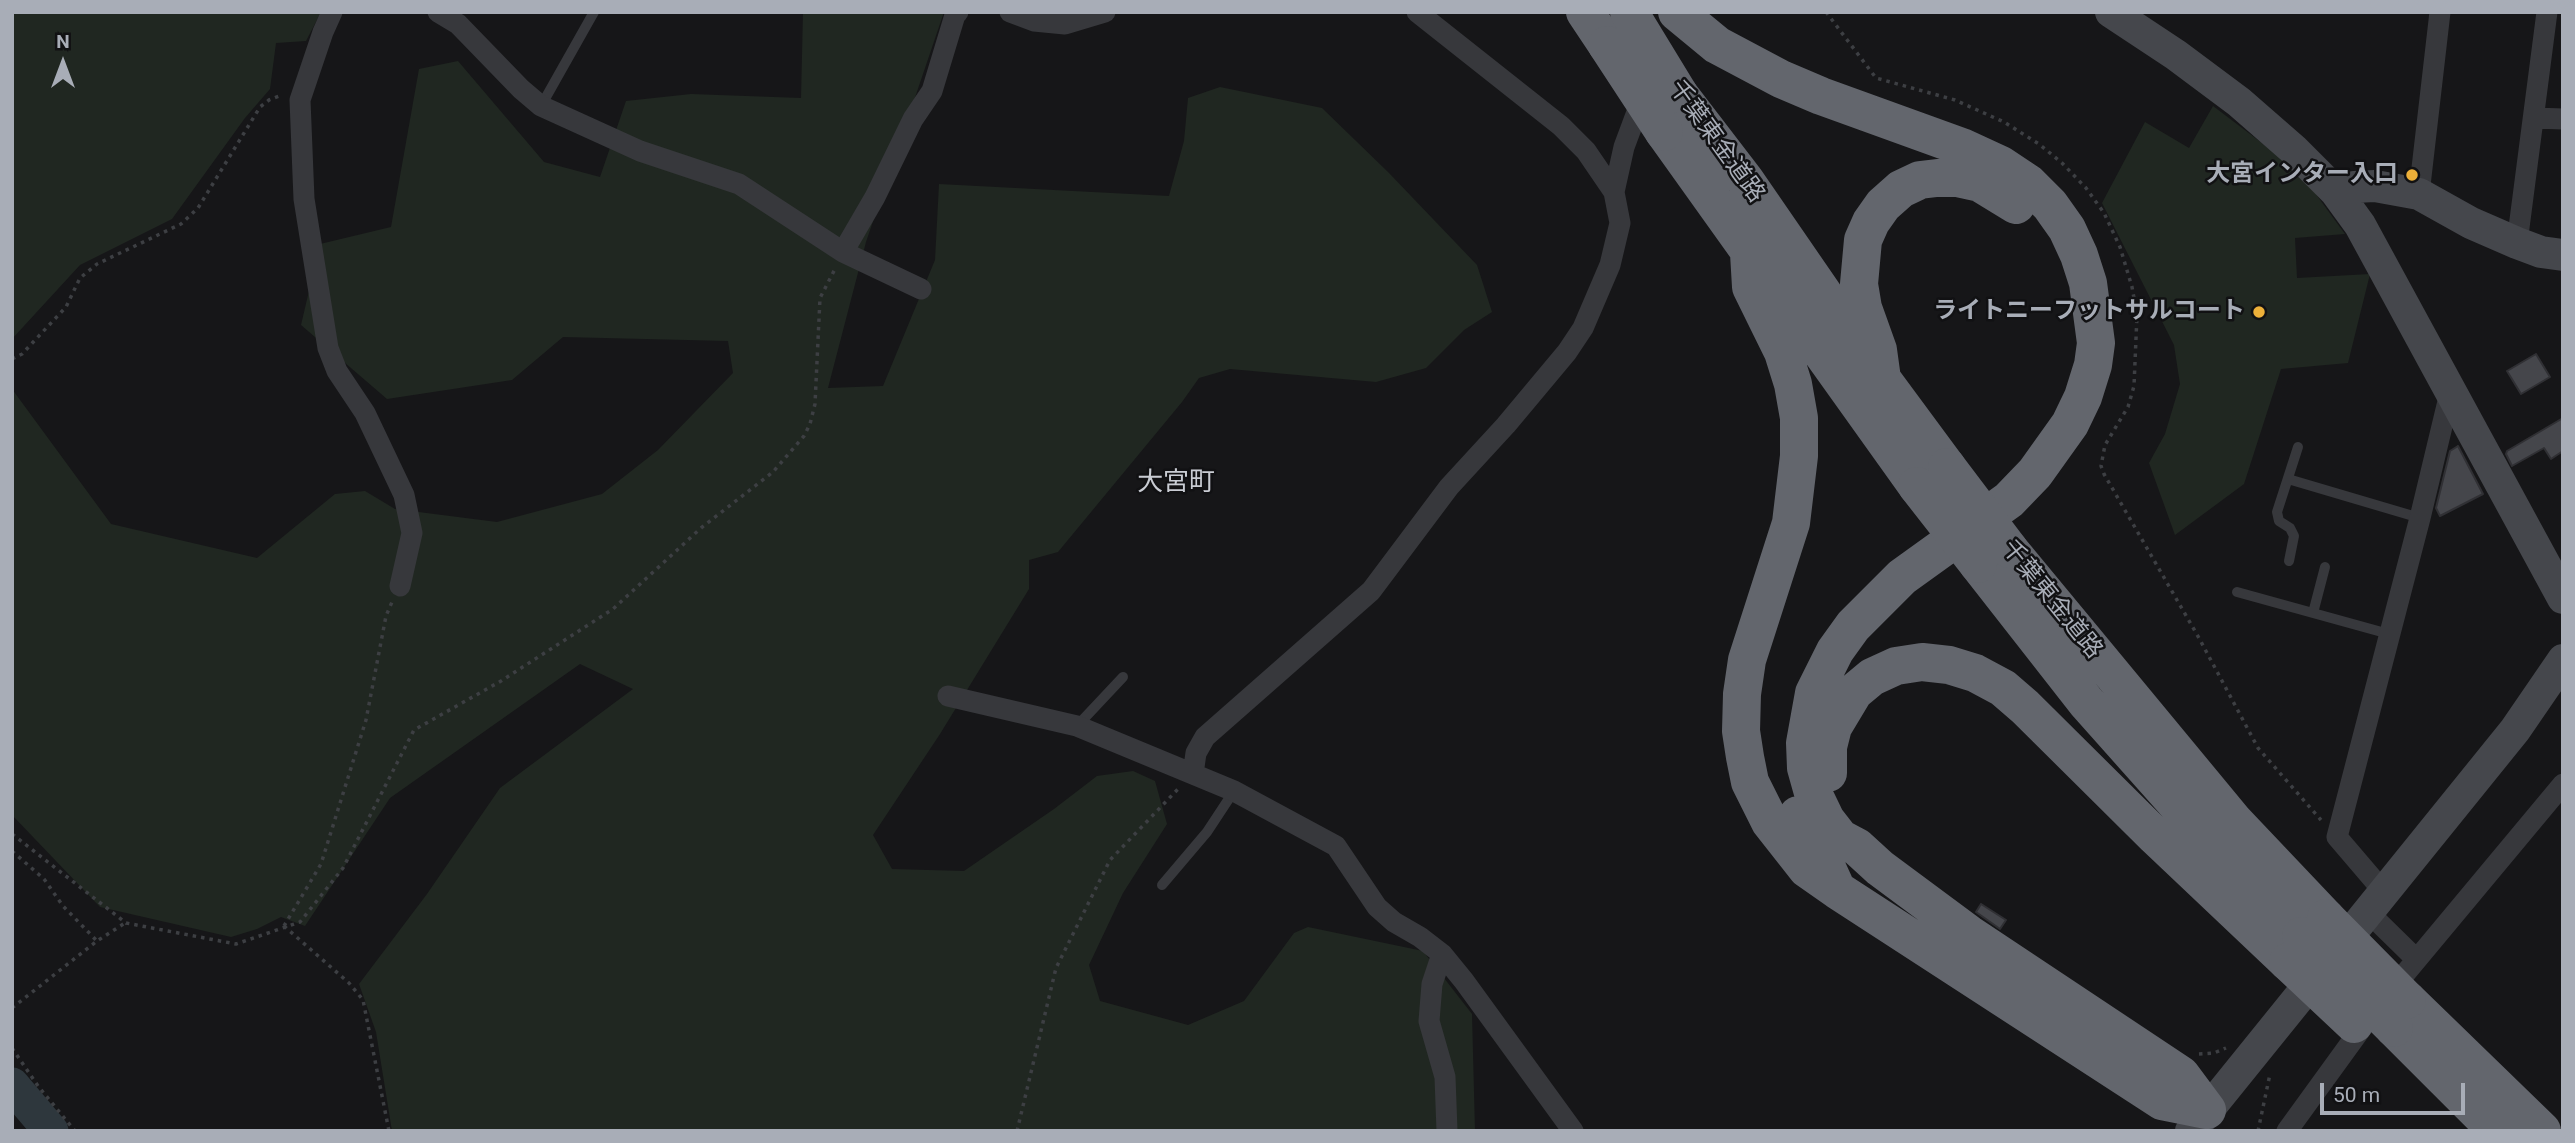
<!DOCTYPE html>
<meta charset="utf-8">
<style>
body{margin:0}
#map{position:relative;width:2575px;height:1143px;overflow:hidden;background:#161618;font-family:Roboto,sans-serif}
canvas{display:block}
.frame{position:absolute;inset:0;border:14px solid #a8adb7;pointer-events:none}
.north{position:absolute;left:28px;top:28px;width:70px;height:70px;-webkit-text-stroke:5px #111113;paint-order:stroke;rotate:0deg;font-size:19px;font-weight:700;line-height:28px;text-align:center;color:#a8adb7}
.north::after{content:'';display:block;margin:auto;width:24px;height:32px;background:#a8adb7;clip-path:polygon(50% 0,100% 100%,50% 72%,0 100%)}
.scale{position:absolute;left:2320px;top:1083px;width:145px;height:32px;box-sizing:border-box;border:4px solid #a8adb7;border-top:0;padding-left:9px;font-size:21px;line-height:24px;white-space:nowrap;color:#a8adb7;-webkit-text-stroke:5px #111113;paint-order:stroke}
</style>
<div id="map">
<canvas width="2575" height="1143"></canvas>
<div class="frame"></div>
<div class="north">N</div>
<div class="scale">50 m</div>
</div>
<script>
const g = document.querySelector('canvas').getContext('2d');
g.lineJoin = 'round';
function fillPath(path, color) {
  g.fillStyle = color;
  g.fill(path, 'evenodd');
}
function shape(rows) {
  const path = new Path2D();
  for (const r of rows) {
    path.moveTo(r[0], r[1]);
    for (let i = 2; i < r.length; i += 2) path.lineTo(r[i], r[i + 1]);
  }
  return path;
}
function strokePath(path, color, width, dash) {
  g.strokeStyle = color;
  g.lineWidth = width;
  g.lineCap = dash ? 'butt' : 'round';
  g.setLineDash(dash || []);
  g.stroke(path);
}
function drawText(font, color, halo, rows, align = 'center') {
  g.font = font + ' Roboto,"Noto Sans JP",sans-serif';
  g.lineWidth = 5;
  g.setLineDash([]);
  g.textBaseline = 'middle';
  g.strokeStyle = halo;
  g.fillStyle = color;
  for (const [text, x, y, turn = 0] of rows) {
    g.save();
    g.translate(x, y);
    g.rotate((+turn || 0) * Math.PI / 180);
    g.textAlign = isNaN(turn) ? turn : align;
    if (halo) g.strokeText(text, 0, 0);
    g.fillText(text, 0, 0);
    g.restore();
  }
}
fillPath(shape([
 [12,12,321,12,306,41,276,43,270,89,245,118,172,219,80,265,12,339],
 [803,12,944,12,866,242,828,388,883,386,935,260,939,184,1169,196,1184,141,1188,98,1220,87,1322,108,1389,173,1477,265,1492,312,1464,330,1426,368,1376,382,1230,369,1199,378,1182,402,1058,552,1029,560,1029,589,940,734,873,835,892,869,964,871,1054,809,1097,776,1133,771,1155,781,1167,824,1123,893,1089,965,1100,1001,1188,1025,1244,1001,1294,933,1308,927,1423,951,1472,1014,1475,1131,392,1131,376,1032,359,984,427,894,500,788,633,689,580,664,390,798,305,926,281,917,257,929,231,937,100,907,12,815,12,389,111,524,257,558,335,494,365,491,395,509,497,522,602,494,658,450,733,373,728,341,563,337,512,380,387,399,301,325,320,244,391,227,419,69,458,61,544,162,600,177,626,101,691,94,801,98],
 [2213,106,2299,171,2345,234,2295,238,2297,278,2370,274,2348,363,2281,369,2244,484,2175,535,2149,463,2165,434,2180,384,2174,345,2102,203,2145,122,2189,148]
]), '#202721');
strokePath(shape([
 [12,1085,51,1131]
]), '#2e373d', 35);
const building = shape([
 [2536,354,2550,377,2521,394,2507,371,2536,354],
 [2563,418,2563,451,2551,459,2544,448,2512,466,2506,454,2507,451,2563,418],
 [2458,446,2483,494,2440,516,2436,508,2450,451,2458,446],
 [1981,904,2006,920,2000,929,1976,912,1981,904]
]);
fillPath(building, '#45464b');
strokePath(building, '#303034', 2);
strokePath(shape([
 [1826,12,1876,78,1955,100,2004,122,2039,144,2062,163,2086,188,2104,213,2120,247,2132,287,2137,315,2134,386,2128,407,2105,445,2101,466,2104,474,2199,638,2258,748,2321,820],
 [12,359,22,354,66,307,80,278,97,264,181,224,198,208,260,107,269,100,282,95],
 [12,834,126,923,236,944,300,922,343,868,414,730,501,681,613,609,701,528,773,472,804,436,810,424,815,404,820,298,835,269],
 [12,851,44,879,63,906,97,941],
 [284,926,321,864,366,720,386,616,392,602],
 [284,926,349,983,363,1000,389,1131],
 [12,1008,97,941,125,923],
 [12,1048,38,1086,75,1131],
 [2199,1054,2214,1053,2226,1048],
 [1017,1131,1056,968,1110,860,1179,788],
 [2258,1131,2270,1074]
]), '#3d3f43', 3.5, [3.5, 5]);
strokePath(shape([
 [541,106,594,12],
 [2288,479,2420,518],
 [2289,561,2294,536,2290,528,2279,521,2277,512,2298,447],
 [2237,592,2389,634],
 [2313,613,2325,567],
 [1077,726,1123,677],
 [1162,885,1207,832,1234,791]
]), '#37383c', 10);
strokePath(shape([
 [332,12,323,32,300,100,304,199,328,348,337,371,365,413,404,495,412,533,400,586],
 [438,12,458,24,521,89,541,106,640,151,739,184,843,252,921,289],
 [1010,12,1034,21,1065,24,1105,12],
 [1417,12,1561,126,1586,151,1614,192],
 [2535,118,2563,119],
 [2419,194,2440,12],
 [2517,243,2547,12],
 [843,252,875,197,913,119,932,91,955,15,958,12],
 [948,696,1077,726,1234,791,1336,846,1377,907,1394,922,1420,937,1442,954,1464,981,1573,1131],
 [1193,774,1196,753,1205,737,1371,591,1449,487,1506,425,1567,352,1583,328,1610,265,1620,223,1614,192,1624,147,1643,96],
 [2384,892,2337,837,2420,518,2450,393],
 [2368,912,2416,959],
 [1442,954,1432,984,1429,1021,1445,1077,1447,1131],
 [2388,994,2563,784],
 [2287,1131,2366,1022]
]), '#37383c', 21);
strokePath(shape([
 [2111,12,2176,55,2239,102,2294,150,2336,192,2360,225,2563,598],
 [2336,192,2354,187,2375,186,2419,194,2471,223,2517,243,2541,252,2563,255],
 [2191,1131,2515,730,2563,660]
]), '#45474c', 32);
strokePath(shape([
 [1585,12,1607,45],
 [1677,12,1717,45,1781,79,1821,96,1962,147,2001,165,2028,183,2050,205,2067,229,2079,255,2088,283,2096,343,2093,365,2083,397,2070,424,2035,473,2009,500,1902,577,1853,626,1835,651,1814,693,1805,743,1806,768,1813,793,1826,820,1840,838,1857,847,1880,868,1969,934,2181,1075,2207,1110],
 [1679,94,1745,180,1882,379,1947,467],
 [1664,132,1917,486],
 [1749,253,1751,287,1783,352,1793,384,1799,418,1799,456,1791,523,1747,660,1742,694,1741,731,1745,757,1750,782,1770,822,1807,869,1837,890,2162,1101,2207,1110],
 [1882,379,1878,350,1863,308,1859,284,1863,240,1871,222,1883,205,1901,189,1920,180,1937,178,1957,178,1980,183,2016,205],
 [2009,549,2234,821,2326,918],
 [1978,564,2086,702,2224,857,2301,936],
 [1828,773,1828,747,1833,727,1854,692,1872,677,1896,666,1922,662,1949,665,1975,673,2003,688,2025,707,2155,836,2288,962],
 [1798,815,1823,859,1837,890],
 [2407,1000,2542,1131],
 [2394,1028,2497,1131]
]), '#63666d', 38);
strokePath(shape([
 [1629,12,1679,94],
 [1607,45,1664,132],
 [1947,467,2009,549],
 [1917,486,1978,564],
 [2326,918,2407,1000],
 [2301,936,2394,1028],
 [2288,962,2354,1024]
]), '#63666d', 38);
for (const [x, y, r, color] of [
 [2412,175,7,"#edb039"],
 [2259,312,7,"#edb039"]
]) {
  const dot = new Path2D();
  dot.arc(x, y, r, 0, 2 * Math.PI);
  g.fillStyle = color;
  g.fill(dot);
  strokePath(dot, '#111113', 2.5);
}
drawText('24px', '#a8adb7', '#111113', [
 ["千葉東金道路",1716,142,54],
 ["千葉東金道路",2051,600,51]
]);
drawText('bold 24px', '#a8adb7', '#111113', [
 ["大宮インター入口",2398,175],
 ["ライトニーフットサルコート",2245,312]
], 'right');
drawText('26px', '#c9ccd3', '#111113', [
 ["大宮町",1176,483]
]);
</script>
